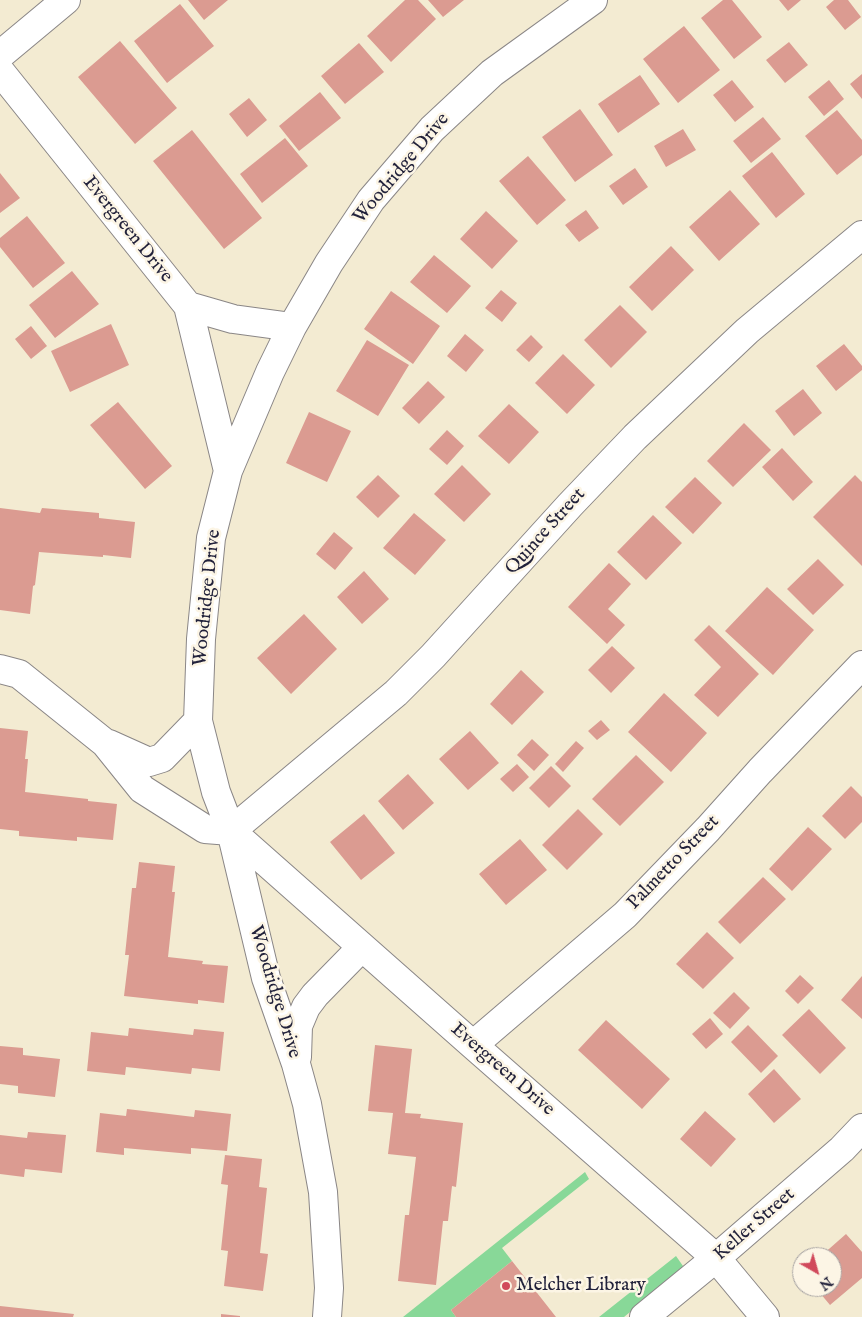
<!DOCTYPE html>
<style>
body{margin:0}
#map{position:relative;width:862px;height:1317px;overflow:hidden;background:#f3ebd2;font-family:"IM FELL English",serif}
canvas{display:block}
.north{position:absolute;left:792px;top:1247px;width:50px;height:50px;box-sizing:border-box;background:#fcf5e5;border:1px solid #a5a1a1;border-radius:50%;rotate:142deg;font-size:14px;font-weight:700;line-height:20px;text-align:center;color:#22223b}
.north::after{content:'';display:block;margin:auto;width:18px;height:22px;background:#d1495b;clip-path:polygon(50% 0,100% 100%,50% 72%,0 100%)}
</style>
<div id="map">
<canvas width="862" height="1317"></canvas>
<div class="north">N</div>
</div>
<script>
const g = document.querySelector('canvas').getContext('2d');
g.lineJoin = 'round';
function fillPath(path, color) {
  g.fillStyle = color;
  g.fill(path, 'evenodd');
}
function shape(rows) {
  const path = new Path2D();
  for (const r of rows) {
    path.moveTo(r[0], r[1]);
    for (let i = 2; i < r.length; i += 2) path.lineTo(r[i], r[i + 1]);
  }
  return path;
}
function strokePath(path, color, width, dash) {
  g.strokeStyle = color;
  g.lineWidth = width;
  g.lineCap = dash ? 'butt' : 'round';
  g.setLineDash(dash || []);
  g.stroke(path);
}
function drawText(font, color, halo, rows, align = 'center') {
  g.font = font + ' "IM FELL English",serif';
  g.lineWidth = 5;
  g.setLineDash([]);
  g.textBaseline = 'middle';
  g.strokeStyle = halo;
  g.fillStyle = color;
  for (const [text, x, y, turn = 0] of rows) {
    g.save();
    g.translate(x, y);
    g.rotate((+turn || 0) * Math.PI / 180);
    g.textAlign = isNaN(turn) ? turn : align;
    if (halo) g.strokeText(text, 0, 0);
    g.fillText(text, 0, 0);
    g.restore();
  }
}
fillPath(shape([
 [585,1172,589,1179,502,1248,512,1261,451,1310,456,1317,403,1317],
 [676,1256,683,1266,680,1271,624,1317,599,1317]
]), '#88d898');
fillPath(shape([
 [188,0,228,0,204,20],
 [405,0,418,0,436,19,391,62,367,36],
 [428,0,464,0,443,17],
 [723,0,732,0,762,37,734,59,701,18],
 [779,0,801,0,788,11],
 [834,0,848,0,861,17,845,30,826,7],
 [180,4,214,46,167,83,134,41],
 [684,26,720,70,678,103,643,59],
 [120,41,177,108,135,144,78,77],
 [789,42,808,65,785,83,766,60],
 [359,43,384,72,345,104,321,76],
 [862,74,862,99,850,84],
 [640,75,660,104,618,133,598,104],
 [732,80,754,107,735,122,713,95],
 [829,80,844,99,824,116,808,97],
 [320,92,341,118,299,151,279,126],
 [249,98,267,120,247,137,229,114],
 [580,109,613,155,575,182,542,137],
 [837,110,862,140,862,155,837,175,805,136],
 [763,117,781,139,751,163,733,141],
 [683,129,696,150,666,167,654,146],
 [192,130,262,218,224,249,153,161],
 [285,138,308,166,262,203,240,174],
 [772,152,805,194,776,218,742,176],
 [528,156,566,200,537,225,499,181],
 [635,168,648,187,623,205,609,186],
 [0,173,20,198,0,213],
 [730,190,760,224,719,261,689,227],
 [586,210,599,228,579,242,565,225],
 [486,211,518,241,492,269,460,239],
 [27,216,65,263,33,288,0,247,0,238],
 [671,246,694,270,652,311,629,287],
 [434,255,471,286,447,313,410,282],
 [72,271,99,304,55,338,29,305],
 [501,290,517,303,502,322,485,308],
 [391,291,440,326,413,364,364,329],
 [620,305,647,332,611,368,584,340],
 [111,324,129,365,70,392,51,351],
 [31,326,47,346,31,359,15,339],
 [465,334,484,350,466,372,447,356],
 [531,335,543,347,529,362,516,350],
 [367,340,409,365,378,416,336,391],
 [844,344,862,366,862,370,836,391,816,366],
 [563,354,595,385,567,414,535,383],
 [428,381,445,397,419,424,402,408],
 [803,389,822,413,794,436,775,411],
 [118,402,172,466,145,489,90,425],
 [509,404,539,432,509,464,478,436],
 [309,412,351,431,327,482,286,463],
 [744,423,771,450,733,487,707,461],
 [447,430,464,446,447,465,429,449],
 [782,448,813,482,793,501,762,467],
 [462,465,491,494,464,522,434,494],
 [378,475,400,496,378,518,356,497],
 [855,475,862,482,862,566,813,517],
 [695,477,722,503,693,534,665,507],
 [0,508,40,513,42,508,99,513,99,518,135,522,131,558,103,555,103,557,39,552,35,585,33,586,30,614,0,610],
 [414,513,446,540,415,575,383,548],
 [653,515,682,543,646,580,617,552],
 [334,532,353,548,335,570,316,554],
 [818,559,844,585,813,615,787,589],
 [609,563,631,584,608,609,625,625,607,644,568,607],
 [364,571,389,599,362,624,337,597],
 [767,587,814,630,773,675,725,631],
 [304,614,337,649,291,694,257,658],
 [709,625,759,674,718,717,694,695,721,667,694,640],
 [612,646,635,668,611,693,588,670],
 [521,670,544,692,512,725,490,704],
 [664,693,707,733,671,772,628,732],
 [601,720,610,730,597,740,588,731],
 [0,728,28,731,25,759,28,759,25,792,88,799,88,801,117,804,113,840,77,837,77,841,19,836,19,831,0,829],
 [470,731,499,763,468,790,439,759],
 [532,739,549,755,534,771,517,755],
 [576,741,584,748,563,772,555,764],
 [636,755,664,782,620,826,592,799],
 [517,764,529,777,513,792,500,779],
 [551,766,571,786,549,808,529,788],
 [408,774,434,803,403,830,378,801],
 [851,786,862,797,862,822,845,839,822,816],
 [578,809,603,834,567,870,542,845],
 [364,814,395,853,361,880,330,842],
 [808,827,832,849,792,891,769,869],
 [520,839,547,870,506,905,479,874],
 [139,862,175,866,172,892,175,892,168,957,203,961,202,964,228,966,224,1003,198,1000,198,1004,124,996,129,955,125,955,132,888,136,888],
 [763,877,786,899,740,944,718,922],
 [707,932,734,958,703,989,676,964],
 [800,975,814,988,798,1004,785,991],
 [862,976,862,1019,841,1000],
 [734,992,750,1008,730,1029,713,1013],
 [809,1009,846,1048,820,1074,782,1035],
 [710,1018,723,1034,706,1049,692,1034],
 [606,1020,670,1079,642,1109,578,1050],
 [748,1025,778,1056,761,1073,731,1042],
 [129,1028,193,1035,194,1029,224,1032,220,1071,192,1068,191,1074,126,1067,125,1075,87,1071,91,1032,128,1036],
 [375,1045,412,1049,405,1113,421,1114,420,1118,463,1123,456,1187,452,1186,448,1221,443,1221,436,1285,398,1281,405,1215,409,1215,416,1157,388,1154,393,1113,368,1111],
 [0,1046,23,1048,23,1055,60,1059,55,1097,18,1093,18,1086,0,1084],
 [774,1069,801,1099,774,1123,748,1094],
 [127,1109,194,1117,195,1110,231,1114,227,1151,191,1148,191,1154,124,1148,124,1155,96,1152,100,1113,126,1116],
 [705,1111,736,1139,711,1167,680,1139],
 [28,1132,66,1135,62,1173,25,1169,24,1177,0,1174,0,1135,27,1138],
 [225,1155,262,1159,259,1187,267,1188,260,1253,268,1254,263,1291,224,1286,228,1251,221,1250,228,1185,221,1184],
 [846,1234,862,1252,862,1278,830,1305,815,1287,832,1287,832,1257,822,1257,821,1256],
 [512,1261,556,1317,456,1317,451,1310],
 [0,1306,74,1314,73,1317,0,1317],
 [221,1314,240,1316,240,1317,221,1317]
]), '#db9b91');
const minor = shape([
 [0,55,66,0],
 [0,71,188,306,233,319,292,327],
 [188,306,228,471],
 [0,669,19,674,105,743,142,789,205,829,231,831],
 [109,744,149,762,162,758,198,721],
 [231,831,396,693,433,656,570,505,635,437,747,331,862,235],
 [231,831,473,1045,716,1258,765,1317],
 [473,1045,625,915,708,829,760,771,862,665],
 [297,1057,298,1026,306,1007,315,995,362,947],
 [327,1317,329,1288,323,1192,307,1104,296,1064,266,978,231,831,216,792,198,721,201,639,211,538,228,471,270,372,292,327,329,263,371,200,432,129,492,73,593,0],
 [644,1317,716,1258,842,1149,862,1128]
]);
strokePath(minor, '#8a8686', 30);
strokePath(minor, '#fff', 28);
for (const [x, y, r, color] of [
 [506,1286,5,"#d1495b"]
]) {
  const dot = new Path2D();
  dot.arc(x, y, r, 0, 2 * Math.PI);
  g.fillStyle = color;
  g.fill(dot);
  strokePath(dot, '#fcf5e5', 2);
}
drawText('19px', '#22223b', '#fcf5e5', [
 ["Woodridge Drive",402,169,-50],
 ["Evergreen Drive",127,230,51],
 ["Quince Street",546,532,-48],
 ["Woodridge Drive",208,598,-84],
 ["Palmetto Street",674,863,-46],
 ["Woodridge Drive",274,992,73],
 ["Evergreen Drive",502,1070,41],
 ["Keller Street",755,1225,-41]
]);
drawText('19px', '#22223b', '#fcf5e5', [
 ["Melcher Library",516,1286]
], 'left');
</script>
